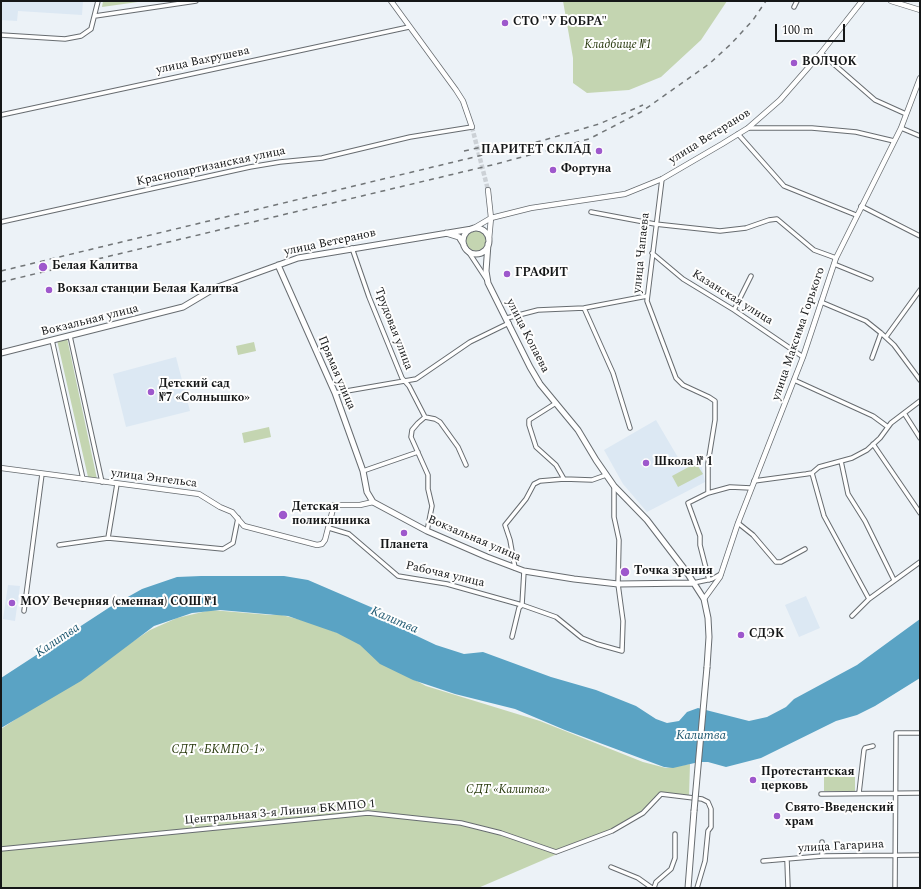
<!DOCTYPE html>
<meta charset="utf-8">
<style>
body{margin:0}
#map{position:relative;width:921px;height:889px;overflow:hidden;background:#ecf2f7;font-family:Spectral,serif}
canvas{display:block}
.frame{position:absolute;inset:0;border:2px solid #151718;pointer-events:none}
.scale{position:absolute;left:775px;top:24px;width:70px;height:18px;box-sizing:border-box;border:2px solid #151718;border-top:0;padding-left:5px;font-size:12px;line-height:14px;white-space:nowrap;color:#151718;-webkit-text-stroke:3px #fefefe;paint-order:stroke}
</style>
<div id="map">
<canvas width="921" height="889"></canvas>
<div class="frame"></div>
<div class="scale">100 m</div>
</div>
<script>
const g = document.querySelector('canvas').getContext('2d');
g.lineJoin = 'round';
function fillPath(path, color) {
  g.fillStyle = color;
  g.fill(path, 'evenodd');
}
function shape(rows) {
  const path = new Path2D();
  for (const r of rows) {
    if (r.length === 3) {
      path.moveTo(r[0] + r[2], r[1]);
      path.arc(r[0], r[1], r[2], 0, 2 * Math.PI);
      continue;
    }
    path.moveTo(r[0], r[1]);
    for (let i = 2; i < r.length; i += 2) path.lineTo(r[i], r[i + 1]);
  }
  return path;
}
function strokePath(path, color, width, dash) {
  g.strokeStyle = color;
  g.lineWidth = width;
  g.lineCap = dash ? 'butt' : 'round';
  g.setLineDash(dash || []);
  g.stroke(path);
}
function drawText(font, color, halo, rows, align = 'center') {
  g.font = font + ' Spectral,serif';
  g.lineWidth = 4;
  g.setLineDash([]);
  g.textBaseline = 'middle';
  g.strokeStyle = halo;
  g.fillStyle = color;
  for (const [text, x, y, turn = 0] of rows) {
    g.save();
    g.translate(x, y);
    g.rotate((+turn || 0) * Math.PI / 180);
    g.textAlign = isNaN(turn) ? turn : align;
    if (halo) g.strokeText(text, 0, 0);
    g.fillText(text, 0, 0);
    g.restore();
  }
}
fillPath(shape([
 [1,1,83,1,82,15,18,11,17,21,1,20],
 [176,357,190,411,126,427,113,374],
 [656,420,683,466,700,459,705,482,647,512,623,484,604,450],
 [8,585,20,586,15,621,3,619],
 [806,596,820,628,799,637,785,605]
]), '#dce8f3');
fillPath(shape([
 [103,1,145,1,102,7],
 [563,1,727,1,701,40,661,77,629,90,587,93,573,83,573,58],
 [476,241,10],
 [67,338,97,479,88,477,57,340],
 [254,342,256,351,238,355,236,346],
 [269,427,271,437,244,443,242,433],
 [696,463,703,474,678,487,672,476],
 [211,610,271,615,278,614,309,622,346,636,373,652,402,673,426,686,540,721,643,762,666,768,690,764,689,796,661,794,644,812,618,828,478,888,1,888,1,729,150,630,177,618],
 [855,768,855,791,824,791,824,769]
]), '#c4d5b1');
fillPath(shape([
 [201,576,284,576,308,580,373,608,381,619,436,645,464,654,483,652,551,677,596,690,636,706,656,719,667,723,679,721,687,712,698,708,749,721,767,717,786,707,794,699,857,665,920,619,920,678,875,706,857,715,836,721,761,758,726,767,708,762,699,762,673,768,664,767,565,730,515,709,455,694,413,680,380,664,360,645,337,633,288,616,220,610,192,613,154,626,81,681,1,728,1,678,110,607,142,589,177,577]
]), '#5aa3c4');
strokePath(shape([
 [472,127,488,190]
]), '#ccd1d6', 4.5, [4.5, 2]);
const minor = shape([
 [794,7,797,1],
 [95,16,196,1],
 [1,35,65,39,81,36,91,29,98,1],
 [821,53,875,100,906,114],
 [1,115,409,27],
 [748,128,812,128,856,132,894,141],
 [901,128,920,136],
 [738,134,784,186,856,215],
 [662,179,647,301,676,378,683,385,709,397,715,401,715,420,708,463,708,493],
 [861,206,920,236],
 [591,212,655,224,720,231,746,228,769,220,777,219,814,250,836,258],
 [1,222,250,167,280,162,322,158,410,137,472,127],
 [352,248,369,297,402,378,409,386,425,417],
 [466,248,487,280],
 [652,253,683,279,734,310,803,357],
 [834,264,871,279],
 [821,302,866,321,881,333,894,345,920,380],
 [584,308,613,373,630,428],
 [734,310,751,276],
 [507,318,538,310,584,308,647,296],
 [70,336,102,482],
 [886,337,920,290],
 [52,340,83,479],
 [872,358,881,333],
 [794,380,873,416,888,427],
 [335,393,416,379,470,342,509,323],
 [556,403,529,420,529,425,536,447,556,465,564,479],
 [904,413,920,438],
 [425,417,418,423,412,430,411,437,428,475,428,489,432,506,427,531],
 [425,417,435,419,440,422,458,447,466,465],
 [873,444,920,513],
 [841,461,848,494,865,521,894,580],
 [363,471,418,452],
 [812,473,824,516,869,599],
 [754,481,806,474,812,473,819,467,852,458,867,450,880,438,891,423,920,401],
 [738,523,753,535,776,562,781,562,805,549],
 [329,528,349,534,398,576,447,584,522,605,556,617,582,638,597,644,622,651,623,621,618,584,619,540,614,517,614,486],
 [108,538,117,484],
 [59,545,108,538,223,549,233,543,238,518],
 [515,568,510,540,505,525,526,499,534,484,540,481,564,479,592,480,606,475],
 [709,580,700,545,700,536,688,503,708,493,730,487,751,488],
 [693,583,712,579,721,574],
 [24,611,42,474],
 [852,616,869,599,920,562],
 [512,637,519,608,522,605,524,571],
 [859,793,864,750,865,748,873,746],
 [821,794,920,793],
 [822,842,822,856],
 [1,849,368,813,461,823,501,833,556,852,612,831,643,813,661,794,702,799,708,802,711,809,711,827,708,831,705,861,697,888],
 [787,860,788,888],
 [763,861,822,856,920,855],
 [611,867,638,878,652,888],
 [654,888,656,882,671,869,675,858,675,834],
 [895,888,896,733,920,733]
]);
const tertiary = shape([
 [391,1,456,90,463,101,472,127],
 [891,1,920,10],
 [488,190,491,218,489,240],
 [474,228,491,218,531,208,625,194,662,179,722,144,748,128,780,100,821,53,862,1],
 [1,468,199,494,220,507,232,512,244,526,317,545,322,544,325,540,334,505,360,505,373,502],
 [704,599,720,577,738,523,803,357,836,258,901,128,920,78]
]);
const secondary = shape([
 [476,241,13],
 [446,233,459,237,464,245],
 [488,244,486,271,488,283,530,367,540,384,578,430,596,460,614,486,647,520,686,571,704,599,708,618,709,637,707,667],
 [278,265,335,393,363,471,367,492,373,502,427,531,487,557,524,571,574,579,618,584,693,583],
 [1,353,183,307,215,288,298,258,472,229],
 [688,888,694,811]
]);
strokePath(minor, '#676c70', 5.5);
strokePath(tertiary, '#676c70', 6);
strokePath(secondary, '#676c70', 7);
strokePath(minor, '#fff', 3.5);
strokePath(tertiary, '#fff', 4.5);
strokePath(secondary, '#fff', 5);
strokePath(shape([
 [464,151,491,145],
 [1,271,541,141,599,124,643,105],
 [1,282,496,164,589,139,641,112,709,64,731,44,753,20,766,1]
]), '#717577', 1.5, [5, 5]);
const secondaryBridge = shape([
 [694,811,707,667]
]);
strokePath(secondaryBridge, '#676c70', 7, []);
strokePath(secondaryBridge, '#fff', 5);
for (const [x, y, r, color] of [
 [505,23,4,"#9e58cc"],
 [794,63,4,"#9e58cc"],
 [599,151,4,"#9e58cc"],
 [553,170,4,"#9e58cc"],
 [43,267,5,"#9e58cc"],
 [507,274,4,"#9e58cc"],
 [49,290,4,"#9e58cc"],
 [151,392,4,"#9e58cc"],
 [646,463,4,"#9e58cc"],
 [283,515,5,"#9e58cc"],
 [404,533,4,"#9e58cc"],
 [625,572,5,"#9e58cc"],
 [12,603,4,"#9e58cc"],
 [741,635,4,"#9e58cc"],
 [753,780,4,"#9e58cc"],
 [777,816,4,"#9e58cc"]
]) {
  const dot = new Path2D();
  dot.arc(x, y, r, 0, 2 * Math.PI);
  g.fillStyle = color;
  g.fill(dot);
  strokePath(dot, '#fefefe', 1.5);
}
drawText('bold 12px', '#151718', '#fefefe', [
 ["СТО \"У БОБРА\"",513,23],
 ["ВОЛЧОК",802,63],
 ["ПАРИТЕТ СКЛАД",591,151,"right"],
 ["Фортуна",561,170],
 ["Белая Калитва",52,267],
 ["ГРАФИТ",515,274],
 ["Вокзал станции Белая Калитва",57,290],
 ["Детский сад",159,385],
 ["№7 «Солнышко»",159,399],
 ["Школа № 1",654,463],
 ["Детская",292,508],
 ["поликлиника",292,522],
 ["Планета",404,546,"center"],
 ["Точка зрения",634,572],
 ["МОУ Вечерняя (сменная) СОШ №1",20,603],
 ["СДЭК",749,635],
 ["Протестантская",761,773],
 ["церковь",761,787],
 ["Свято-Введенский",785,809],
 ["храм",785,823]
], 'left');
drawText('italic 12px', '#293a0e', '#fefefe', [
 ["Кладбище №1",618,46],
 ["СДТ «БКМПО-1»",218,751],
 ["СДТ «Калитва»",508,791]
]);
drawText('12px', '#151718', '#fefefe', [
 ["улица Вахрушева",203,61,-12],
 ["улица Ветеранов",710,137,-32],
 ["Краснопартизанская улица",211,167,-12],
 ["улица Ветеранов",330,243,-12],
 ["улица Чапаева",642,253,-84],
 ["Казанская улица",732,298,32],
 ["Вокзальная улица",90,321,-14],
 ["Трудовая улица",393,329,69],
 ["улица Максима Горького",799,334,-71],
 ["улица Копаева",527,336,63],
 ["Прямая улица",336,373,67],
 ["улица Энгельса",154,479,7],
 ["Вокзальная улица",474,539,23],
 ["Рабочая улица",445,575,13],
 ["Центральная 3-я Линия БКМПО 1",280,813,-5],
 ["улица Гагарина",841,847,-3]
]);
drawText('italic 13px', '#1f5870', '#fefefe', [
 ["Калитва",394,621,23],
 ["Калитва",58,641,-34],
 ["Калитва",701,736]
]);
</script>
